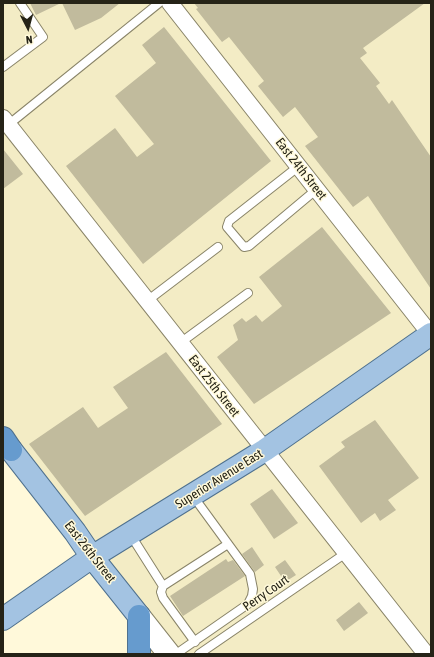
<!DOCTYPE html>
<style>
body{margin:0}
#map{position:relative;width:434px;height:657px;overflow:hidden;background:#fff9da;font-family:"Asap Condensed",sans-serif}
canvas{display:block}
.frame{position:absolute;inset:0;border:4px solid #252317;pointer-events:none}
.north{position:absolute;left:8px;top:8px;width:40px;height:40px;-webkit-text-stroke:3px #fff9da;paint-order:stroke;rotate:174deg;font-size:11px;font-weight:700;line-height:16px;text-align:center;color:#252317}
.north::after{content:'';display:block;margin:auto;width:14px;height:18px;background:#252317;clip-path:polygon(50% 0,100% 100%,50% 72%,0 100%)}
</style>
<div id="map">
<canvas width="434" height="657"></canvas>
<div class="frame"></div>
<div class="north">N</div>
</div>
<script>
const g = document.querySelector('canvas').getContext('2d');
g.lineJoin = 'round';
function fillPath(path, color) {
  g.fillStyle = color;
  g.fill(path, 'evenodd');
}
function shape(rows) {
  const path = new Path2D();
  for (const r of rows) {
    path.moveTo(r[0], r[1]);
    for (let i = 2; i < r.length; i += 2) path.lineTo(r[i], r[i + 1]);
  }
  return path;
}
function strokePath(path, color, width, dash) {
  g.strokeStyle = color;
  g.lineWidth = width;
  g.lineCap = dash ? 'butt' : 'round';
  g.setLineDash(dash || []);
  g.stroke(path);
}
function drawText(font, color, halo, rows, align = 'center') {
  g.font = font + ' "Asap Condensed",sans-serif';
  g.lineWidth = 3;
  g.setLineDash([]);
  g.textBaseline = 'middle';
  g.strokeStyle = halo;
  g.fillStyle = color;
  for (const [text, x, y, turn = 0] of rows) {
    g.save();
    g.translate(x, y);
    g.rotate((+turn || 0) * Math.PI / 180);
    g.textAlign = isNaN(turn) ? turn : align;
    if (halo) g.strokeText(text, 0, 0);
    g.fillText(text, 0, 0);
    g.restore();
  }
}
fillPath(shape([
 [3,3,431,3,431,654,139,654,139,616,3,438]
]), '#f3ecc5');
fillPath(shape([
 [30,3,61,3,36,15],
 [62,3,120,3,101,18,75,30],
 [194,3,425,3,363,48,367,53,360,58,380,83,376,86,389,104,392,100,431,157,431,289,368,196,353,207,305,146,318,137,295,107,283,117,258,86,264,81,229,37,222,42,196,9,198,8],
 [164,27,271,161,143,264,66,166,115,128,137,157,154,144,115,96,156,63,142,45],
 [3,149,23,174,3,189],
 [322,227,391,313,254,404,217,357,238,340,233,325,242,318,246,322,256,315,262,322,282,306,259,277],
 [166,352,222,424,85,516,29,444,83,407,98,428,128,408,113,387],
 [375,420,419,478,388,500,396,510,380,521,375,513,361,523,319,466,345,447,341,442],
 [272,489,298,523,274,539,250,504],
 [252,547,264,565,255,572,242,554],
 [226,559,228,562,233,560,245,576,183,616,170,596],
 [285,560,296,575,285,582,275,567],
 [359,602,368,613,344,631,336,620]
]), '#c1bb9d');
const lane = shape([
 [3,67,43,37,20,3],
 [8,125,159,3],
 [299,166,229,221,227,227,244,247,249,246,317,189],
 [147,301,218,247],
 [180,343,248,293],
 [130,534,163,586,228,544],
 [163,586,161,592,163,598,195,642],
 [176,654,248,604,252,596,253,589,250,574,193,496],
 [199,654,346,553]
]);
const street = shape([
 [170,3,431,335],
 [3,118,426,654]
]);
const secondary = shape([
 [139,616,169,654]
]);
const primary = shape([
 [11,450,75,532,92,557,139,616],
 [3,619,92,557,265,450,431,334]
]);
const highway = shape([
 [3,438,11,450],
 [139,654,139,616]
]);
strokePath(lane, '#898468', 10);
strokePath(street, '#898468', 18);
strokePath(secondary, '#898468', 24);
strokePath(primary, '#4f718e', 24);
strokePath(highway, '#4f718e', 24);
strokePath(lane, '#fff', 8);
strokePath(street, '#fff', 16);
strokePath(secondary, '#fff', 22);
strokePath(primary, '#a3c3e2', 22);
strokePath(highway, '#669bce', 22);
drawText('13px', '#252317', '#fff9da', [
 ["East 24th Street",301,169,52],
 ["East 25th Street",214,386,52],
 ["Superior Avenue East",219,479,-32],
 ["East 26th Street",90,552,52],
 ["Perry Court",266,593,-35]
]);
</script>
